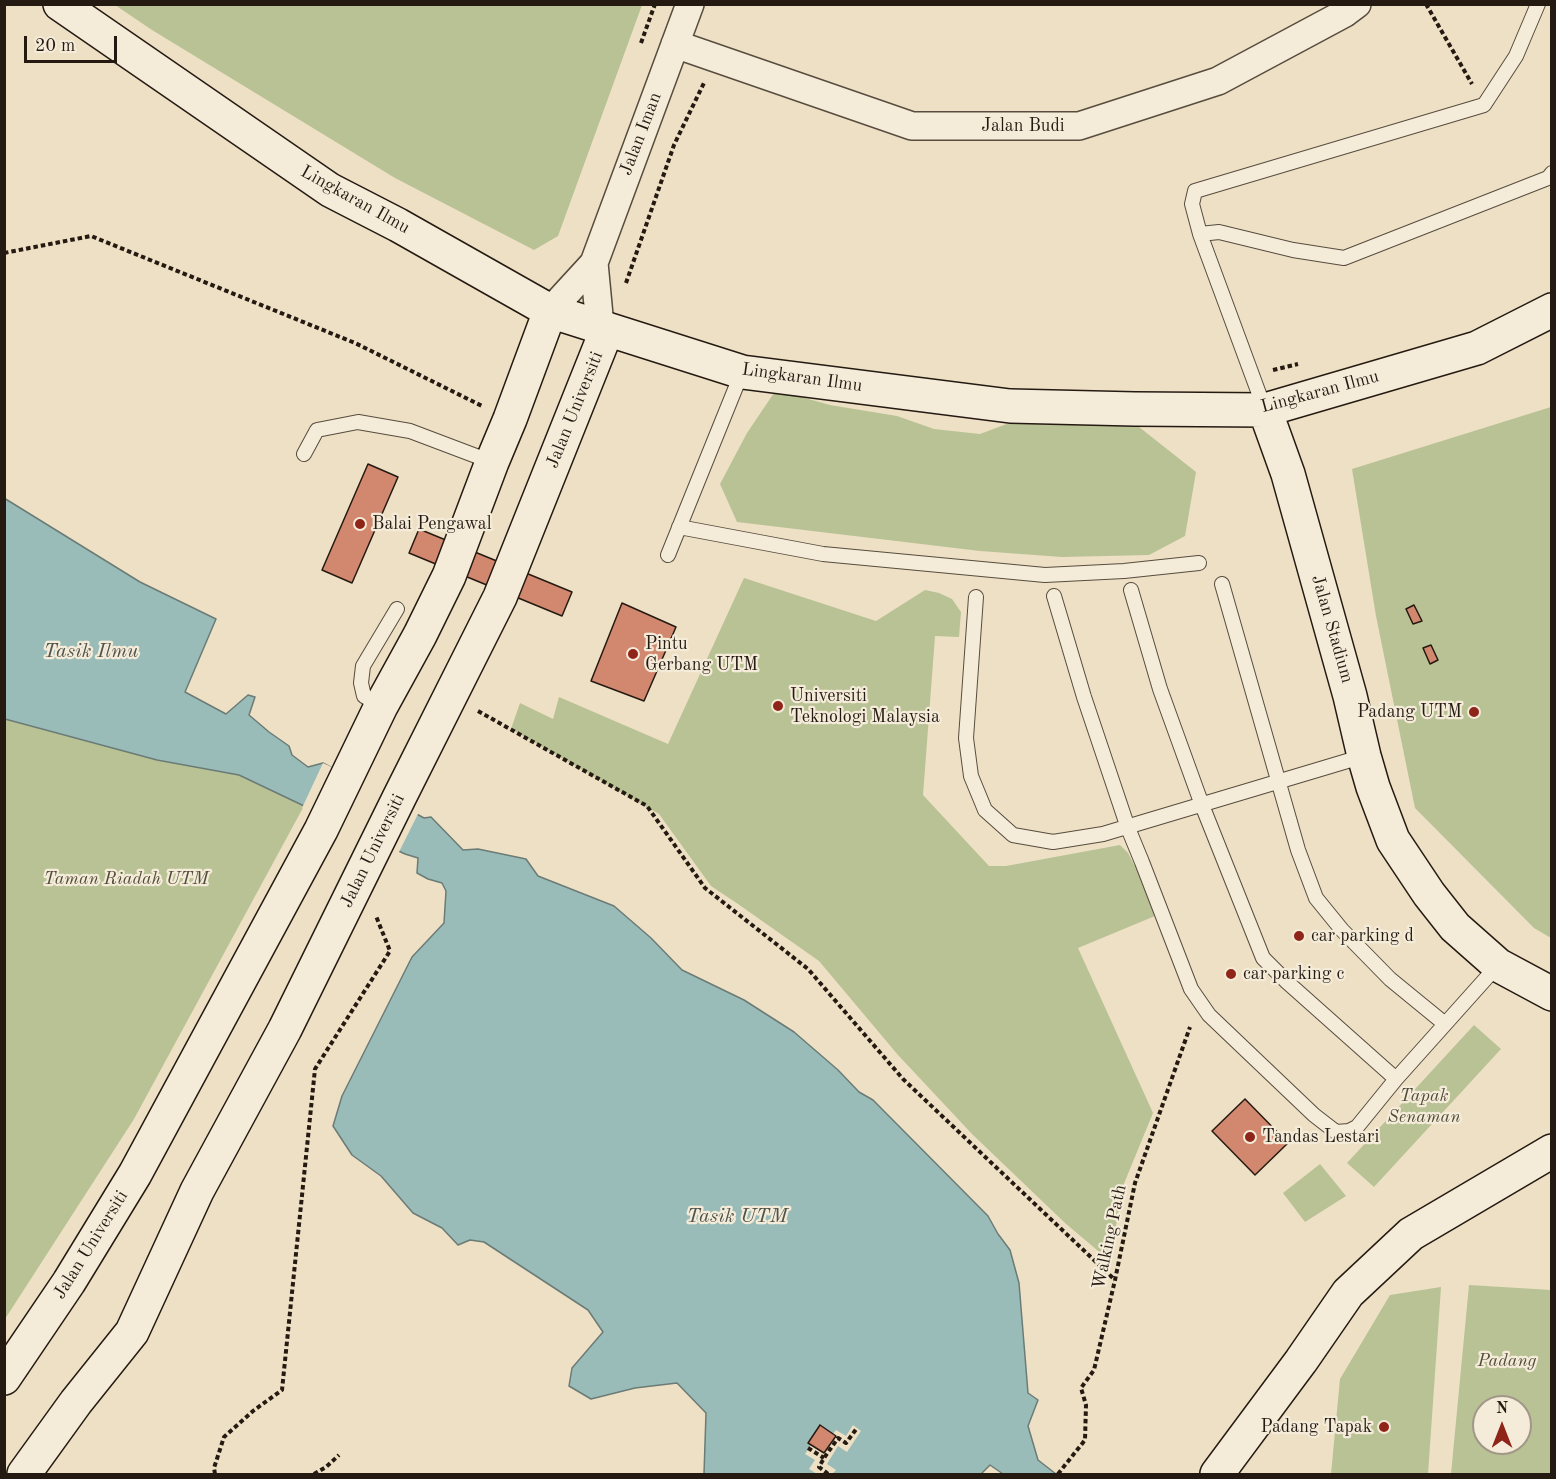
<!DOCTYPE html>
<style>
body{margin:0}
#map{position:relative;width:1556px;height:1479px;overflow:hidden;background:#eee0c4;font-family:"Old Standard TT",serif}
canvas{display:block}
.frame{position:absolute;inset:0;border:6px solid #251a12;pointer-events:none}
.north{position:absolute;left:1472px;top:1395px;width:60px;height:60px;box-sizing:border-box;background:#f4ebd9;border:2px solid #a19789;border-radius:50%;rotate:0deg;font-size:16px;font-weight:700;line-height:24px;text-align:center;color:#251a12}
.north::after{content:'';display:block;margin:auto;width:21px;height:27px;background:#8f2418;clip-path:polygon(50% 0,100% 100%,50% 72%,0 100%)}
.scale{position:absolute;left:24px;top:36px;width:93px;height:27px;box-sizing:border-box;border:3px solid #251a12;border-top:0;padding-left:8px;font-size:18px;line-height:21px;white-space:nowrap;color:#251a12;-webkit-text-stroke:4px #f4ebd9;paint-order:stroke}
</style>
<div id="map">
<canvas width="1556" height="1479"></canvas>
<div class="frame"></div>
<div class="north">N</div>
<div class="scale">20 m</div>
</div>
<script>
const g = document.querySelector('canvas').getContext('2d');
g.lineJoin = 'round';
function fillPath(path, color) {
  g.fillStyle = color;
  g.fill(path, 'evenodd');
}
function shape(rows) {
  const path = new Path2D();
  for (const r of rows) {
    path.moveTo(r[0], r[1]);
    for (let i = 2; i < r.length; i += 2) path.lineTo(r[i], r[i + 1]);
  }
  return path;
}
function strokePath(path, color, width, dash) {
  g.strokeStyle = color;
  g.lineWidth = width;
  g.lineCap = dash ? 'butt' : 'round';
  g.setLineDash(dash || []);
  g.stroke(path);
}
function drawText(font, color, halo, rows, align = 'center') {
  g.font = font + ' "Old Standard TT",serif';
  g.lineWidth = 4.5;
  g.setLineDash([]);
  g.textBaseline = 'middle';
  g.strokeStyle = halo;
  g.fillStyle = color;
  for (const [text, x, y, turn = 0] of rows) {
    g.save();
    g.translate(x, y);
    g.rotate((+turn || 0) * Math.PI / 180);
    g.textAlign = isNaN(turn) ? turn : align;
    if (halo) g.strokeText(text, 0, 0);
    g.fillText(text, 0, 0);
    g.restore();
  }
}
fillPath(shape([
 [115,5,642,5,558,236,534,250,395,178,152,30],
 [776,390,830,405,897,416,934,429,980,434,1012,422,1134,423,1196,472,1185,536,1149,555,1062,557,980,551,737,522,720,484,747,433],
 [1551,407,1551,938,1534,928,1415,808,1376,616,1352,469],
 [744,578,876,621,925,590,939,593,952,599,961,612,959,637,935,636,923,795,989,866,1006,866,1120,845,1128,853,1138,872,1155,916,1078,948,1153,1113,1123,1186,1110,1261,1065,1223,972,1134,898,1055,819,961,738,904,711,886,659,814,511,729,520,703,553,719,559,697,668,744],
 [5,719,157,760,239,775,304,806,134,1119,5,1319],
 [1474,1025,1501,1049,1374,1187,1347,1163],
 [1320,1164,1346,1196,1305,1222,1283,1193],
 [1469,1285,1551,1290,1551,1474,1451,1474],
 [1484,1407,1520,1407,1520,1443,1484,1443],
 [1441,1287,1428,1474,1331,1474,1340,1379,1390,1295]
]), '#b8c295');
const water = shape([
 [4,498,140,582,216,619,185,692,226,714,248,695,255,697,249,715,269,732,289,746,292,755,308,767,323,763,424,818,431,817,463,850,478,849,526,859,538,876,614,906,651,938,682,970,744,1000,794,1032,838,1070,859,1092,873,1100,988,1216,998,1234,1010,1250,1019,1283,1028,1393,1038,1400,1028,1426,1038,1460,1056,1474,1003,1474,990,1465,981,1474,704,1474,706,1413,677,1383,635,1388,591,1399,569,1386,572,1368,603,1332,588,1310,484,1242,470,1240,458,1245,442,1228,413,1213,381,1176,352,1155,333,1126,342,1096,412,957,444,923,446,891,442,883,428,879,417,873,418,858,405,854,239,775,157,760,5,719,4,498]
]);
fillPath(water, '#9abcb9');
strokePath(water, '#6b7b76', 1.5);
fillPath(shape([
 [323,763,368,784,419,812,398,854,302,808],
 [820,1425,833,1434,836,1430,846,1436,853,1425,861,1431,847,1452,838,1446,827,1464,836,1470,832,1474,817,1474,809,1469,815,1460,805,1454,811,1445,808,1443]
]), '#eee0c4');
const building = shape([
 [368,464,398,477,352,583,322,570,368,464],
 [419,529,572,592,562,616,409,553,419,529],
 [622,603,676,627,644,701,591,681,622,603],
 [1414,605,1422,621,1413,624,1406,609,1414,605],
 [1431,645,1438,660,1430,664,1423,648,1431,645],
 [1245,1099,1288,1143,1255,1175,1212,1131,1245,1099],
 [820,1425,836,1436,824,1453,808,1443,820,1425]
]);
fillPath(building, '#d2876f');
strokePath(building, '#251a12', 1.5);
const lane = shape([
 [1200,234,1219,232,1293,250,1344,258,1548,178,1552,173],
 [1265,410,1200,234,1192,204,1195,191,1484,105,1516,56,1538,4],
 [304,454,317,430,358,422,410,431,492,462],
 [679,527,823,554,1045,575,1124,571,1199,563],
 [668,555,742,372],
 [1222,584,1298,850,1316,898,1342,930,1390,979,1445,1024],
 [1131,590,1160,689,1202,805,1263,958,1287,982,1396,1079],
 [1054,596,1084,697,1128,828,1142,862,1191,989,1209,1015,1314,1115,1336,1132,1349,1131,1357,1127,1396,1079,1498,965],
 [976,597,966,738,971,776,985,810,1013,835,1053,842,1103,834,1364,756],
 [381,706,364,696,361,683,363,666,397,609]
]);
const street = shape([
 [675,44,912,126,1079,126,1218,81,1345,13,1357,4],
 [594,263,600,326],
 [550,311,594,263,690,4]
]);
const secondary = shape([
 [60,4,330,190,398,225,550,311,742,372,1010,406,1135,409,1265,410,1477,348,1552,310],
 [1265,410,1288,474,1350,696,1364,756,1373,787,1393,840,1429,894,1455,927,1498,965,1552,994],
 [4,1378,69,1282,135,1174,321,830,381,706,420,635,449,576,492,462,510,419,550,311],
 [24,1474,76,1402,132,1332,197,1191,285,1029,400,796,500,597,602,342,600,326],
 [1217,1474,1301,1361,1348,1293,1411,1234,1552,1151]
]);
strokePath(lane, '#574c3e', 16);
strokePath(street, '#574c3e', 30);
strokePath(secondary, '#251a12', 36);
strokePath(shape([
 [1426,4,1472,84],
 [641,43,655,4],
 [4,253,91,236,355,343,482,406],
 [626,283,674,145,704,83],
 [1273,370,1298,364],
 [478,711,647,806,705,888,808,969,903,1079,1115,1280],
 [808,1448,824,1458],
 [215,1474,214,1468,224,1437,253,1411,282,1390,315,1069,390,951,376,916],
 [314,1474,326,1467,339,1455],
 [826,1474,827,1473,819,1467,824,1458,838,1438,846,1443,857,1428],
 [1058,1474,1085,1440,1086,1405,1081,1388,1094,1370,1115,1280,1135,1183,1190,1027]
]), '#251a12', 4, [4.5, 3]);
strokePath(lane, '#f4ebd9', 14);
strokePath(street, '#f4ebd9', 27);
strokePath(secondary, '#f4ebd9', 33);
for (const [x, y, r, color] of [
 [360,524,6,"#8f2418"],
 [633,654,6,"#8f2418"],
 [778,706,6,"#8f2418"],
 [1474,712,6,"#8f2418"],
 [1299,936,6,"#8f2418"],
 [1231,974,6,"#8f2418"],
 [1250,1137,6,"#8f2418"],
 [1384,1427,6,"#8f2418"]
]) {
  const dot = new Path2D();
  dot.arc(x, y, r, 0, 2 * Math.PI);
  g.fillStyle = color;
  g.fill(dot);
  strokePath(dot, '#f4ebd9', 2);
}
drawText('18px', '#251a12', '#f4ebd9', [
 ["Jalan Budi",1023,126],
 ["Jalan Iman",641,134,-69],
 ["Lingkaran Ilmu",355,200,29],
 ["Lingkaran Ilmu",802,378,8],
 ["Lingkaran Ilmu",1320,392,-15],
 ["Jalan Universiti",575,410,-68],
 ["Jalan Stadium",1332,629,74],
 ["Jalan Universiti",373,851,-64],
 ["Walking Path",1110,1237,-78],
 ["Jalan Universiti",91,1245,-58]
]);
drawText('18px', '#251a12', '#f4ebd9', [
 ["Balai Pengawal",372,524],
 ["Pintu",645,644],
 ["Gerbang UTM",645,665],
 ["Universiti",790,696],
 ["Teknologi Malaysia",790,717],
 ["Padang UTM",1462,712,"right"],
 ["car parking d",1311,936],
 ["car parking c",1243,974],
 ["Tandas Lestari",1262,1137],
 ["Padang Tapak",1372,1427,"right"]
], 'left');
drawText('italic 18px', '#514c39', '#f4ebd9', [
 ["Taman Riadah UTM",126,879],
 ["Tapak",1424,1096],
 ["Senaman",1424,1117],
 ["Padang",1507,1361]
]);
drawText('italic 20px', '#4e534c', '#f4ebd9', [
 ["Tasik Ilmu",91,652],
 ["Tasik UTM",737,1217]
]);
</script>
